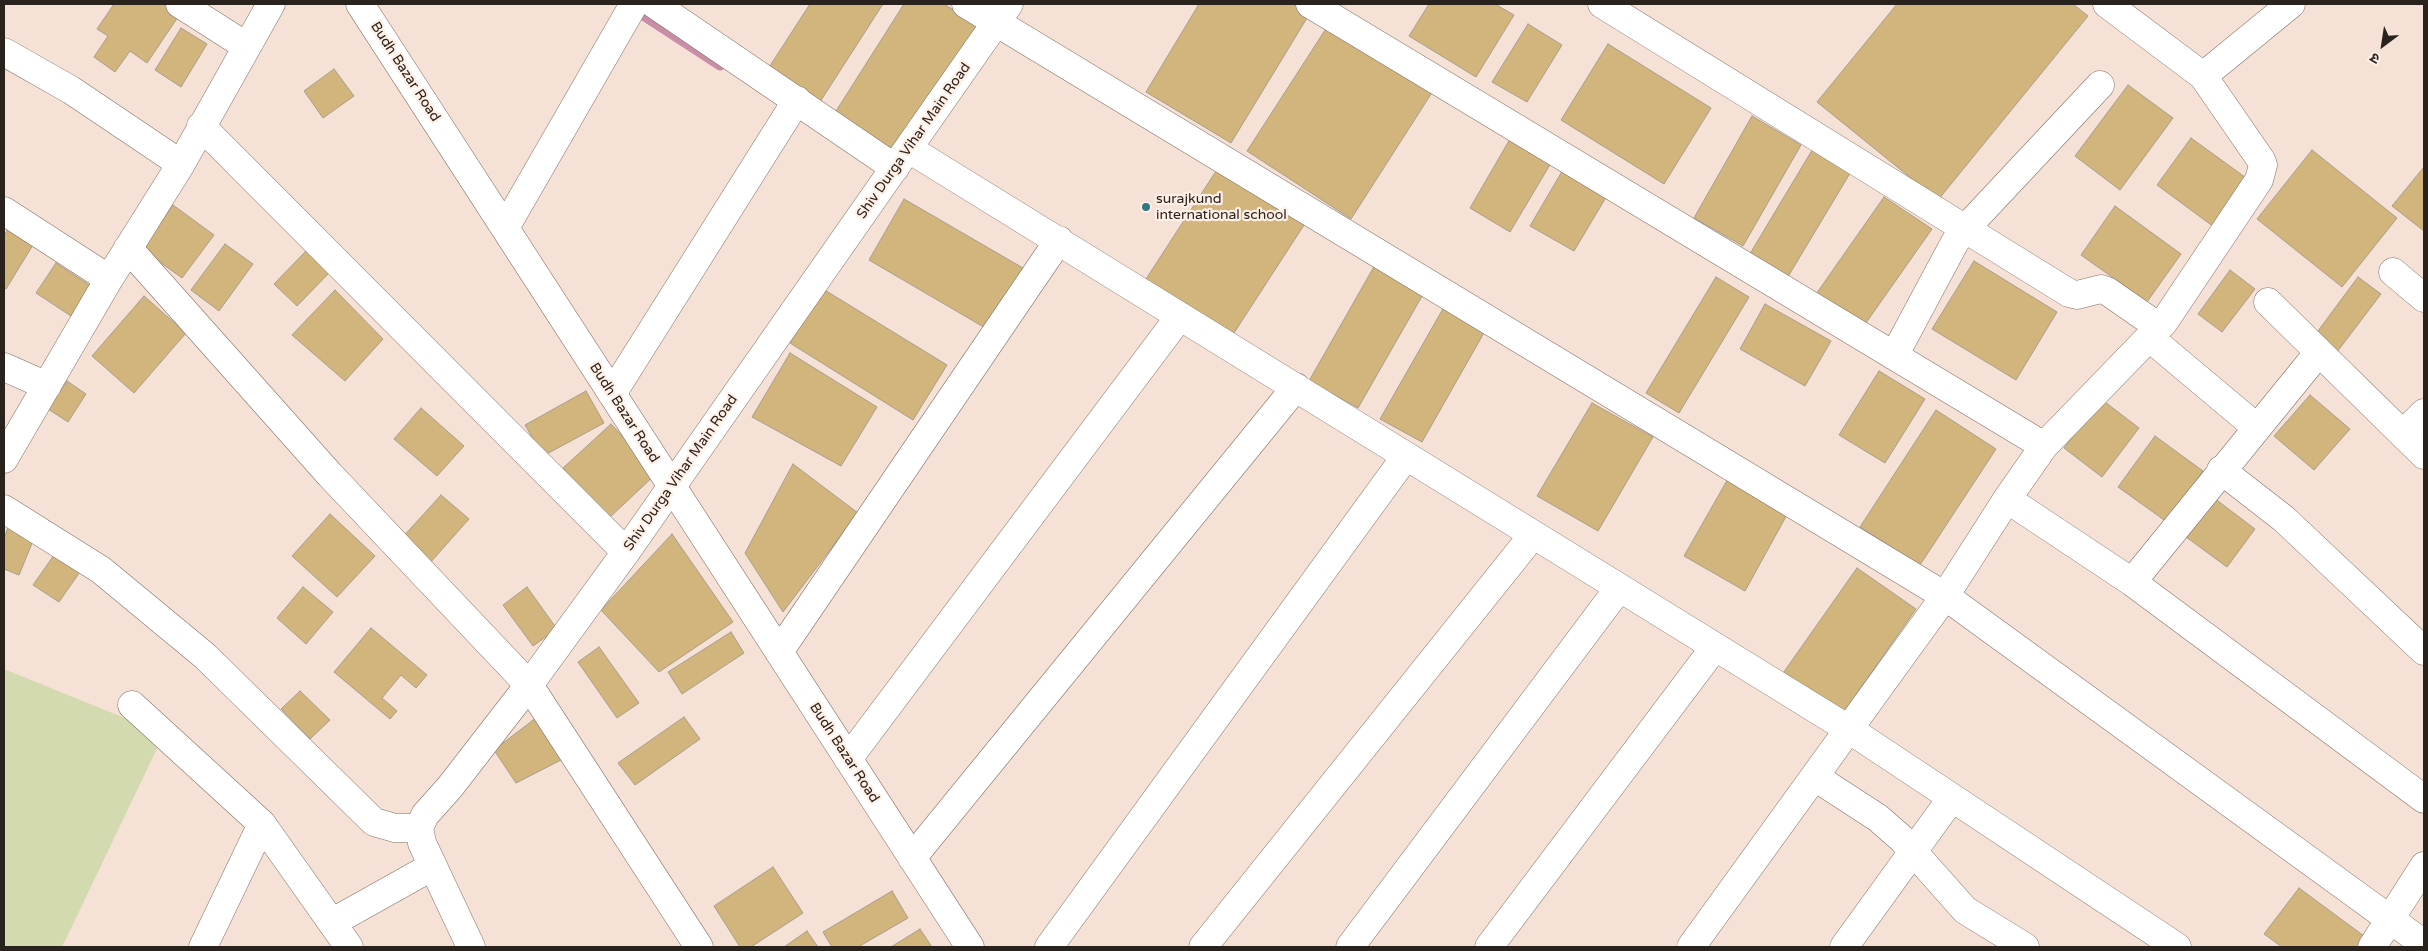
<!DOCTYPE html>
<meta charset="utf-8">
<style>
body{margin:0}
#map{position:relative;width:2428px;height:951px;overflow:hidden;background:#f5e1d5;font-family:"Varela Round","Noto Sans Devanagari",sans-serif}
canvas{display:block}
.frame{position:absolute;inset:0;border:5px solid #29221d;pointer-events:none}
.north{position:absolute;left:2358px;top:20px;width:50px;height:50px;-webkit-text-stroke:4px #ffefe5;paint-order:stroke;rotate:211deg;font-size:14px;font-weight:700;line-height:20px;text-align:center;color:#29221d}
.north::after{content:'';display:block;margin:auto;width:18px;height:22px;background:#29221d;clip-path:polygon(50% 0,100% 100%,50% 72%,0 100%)}
</style>
<div id="map">
<canvas width="2428" height="951"></canvas>
<div class="frame"></div>
<div class="north">उ</div>
</div>
<script>
const g = document.querySelector('canvas').getContext('2d');
g.lineJoin = 'round';
function fillPath(path, color) {
  g.fillStyle = color;
  g.fill(path, 'evenodd');
}
function shape(rows) {
  const path = new Path2D();
  for (const r of rows) {
    path.moveTo(r[0], r[1]);
    for (let i = 2; i < r.length; i += 2) path.lineTo(r[i], r[i + 1]);
  }
  return path;
}
function strokePath(path, color, width, dash) {
  g.strokeStyle = color;
  g.lineWidth = width;
  g.lineCap = dash ? 'butt' : 'round';
  g.setLineDash(dash || []);
  g.stroke(path);
}
function drawText(font, color, halo, rows, align = 'center') {
  g.font = font + ' "Varela Round",sans-serif';
  g.lineWidth = 4.5;
  g.setLineDash([]);
  g.textBaseline = 'middle';
  g.strokeStyle = halo;
  g.fillStyle = color;
  for (const [text, x, y, turn = 0] of rows) {
    g.save();
    g.translate(x, y);
    g.rotate((+turn || 0) * Math.PI / 180);
    g.textAlign = isNaN(turn) ? turn : align;
    if (halo) g.strokeText(text, 0, 0);
    g.fillText(text, 0, 0);
    g.restore();
  }
}
fillPath(shape([
 [4,669,164,734,62,947,4,947]
]), '#d4daaf');
strokePath(shape([
 [631,7,720,65]
]), '#c98da7', 11);
const building = shape([
 [114,4,164,4,180,14,147,63,130,51,115,72,94,57,108,36,97,29,114,4],
 [810,4,883,4,818,105,766,72,810,4],
 [904,4,944,4,977,25,893,159,831,119,904,4],
 [1199,4,1294,4,1310,13,1231,143,1146,92,1199,4],
 [1429,4,1495,4,1514,15,1476,77,1409,36,1429,4],
 [1897,4,2073,4,2088,16,1938,200,1817,102,1897,4],
 [1329,24,1433,91,1351,219,1247,151,1329,24],
 [1528,24,1562,45,1527,102,1492,82,1528,24],
 [181,28,207,44,181,87,155,70,181,28],
 [1608,44,1711,108,1664,184,1561,120,1608,44],
 [334,69,354,96,323,118,304,91,334,69],
 [2128,85,2173,118,2120,190,2075,156,2128,85],
 [1752,116,1801,145,1743,246,1694,218,1752,116],
 [2191,138,2249,180,2214,227,2157,185,2191,138],
 [1510,139,1551,163,1510,232,1470,208,1510,139],
 [1814,147,1852,170,1786,280,1748,257,1814,147],
 [2312,150,2397,218,2342,287,2257,219,2312,150],
 [1220,165,1306,222,1232,336,1146,279,1220,165],
 [2424,167,2424,231,2392,206,2424,167],
 [1564,168,1608,194,1574,251,1530,226,1564,168],
 [1884,197,1932,229,1861,330,1814,297,1884,197],
 [904,199,1023,268,987,329,869,260,904,199],
 [173,205,214,235,182,278,142,249,173,205],
 [2115,206,2181,254,2147,302,2081,255,2115,206],
 [10,225,36,240,6,289,4,288,4,236,10,225],
 [225,244,253,264,219,311,191,290,225,244],
 [306,251,329,273,297,306,274,284,306,251],
 [1974,261,2057,312,2016,380,1932,329,1974,261],
 [56,263,91,286,71,316,36,293,56,263],
 [1376,263,1425,291,1358,408,1309,381,1376,263],
 [2230,270,2255,289,2222,332,2198,314,2230,270],
 [1716,277,1749,297,1679,413,1646,393,1716,277],
 [2358,277,2381,294,2337,352,2315,335,2358,277],
 [823,289,947,365,913,420,790,343,823,289],
 [335,290,383,339,345,381,292,335,335,290],
 [144,296,186,333,134,393,92,356,144,296],
 [1765,304,1831,341,1805,386,1740,349,1765,304],
 [1444,307,1485,331,1422,442,1380,419,1444,307],
 [790,353,877,407,841,466,752,417,790,353],
 [1879,371,1925,399,1885,463,1839,435,1879,371],
 [67,381,86,394,68,422,48,409,67,381],
 [586,391,604,423,543,456,525,425,586,391],
 [2310,395,2350,429,2314,470,2274,436,2310,395],
 [2101,399,2139,428,2102,477,2064,448,2101,399],
 [1592,403,1653,437,1598,531,1537,496,1592,403],
 [421,408,464,446,437,476,394,439,421,408],
 [1936,410,1996,449,1920,565,1860,527,1936,410],
 [611,424,657,473,609,518,563,468,611,424],
 [2155,436,2203,471,2167,522,2118,487,2155,436],
 [793,464,858,513,783,612,745,553,793,464],
 [1729,477,1789,511,1745,591,1684,556,1729,477],
 [441,495,469,519,429,564,401,539,441,495],
 [2210,495,2255,529,2227,567,2182,534,2210,495],
 [330,514,375,556,337,597,292,556,330,514],
 [9,525,35,536,19,575,4,569,4,538,9,525],
 [672,534,733,622,659,672,601,610,672,534],
 [59,548,84,566,59,602,33,585,59,548],
 [1857,568,1916,609,1840,717,1781,676,1857,568],
 [303,587,333,612,306,644,277,618,303,587],
 [527,587,557,629,533,646,503,605,527,587],
 [371,628,427,675,416,688,401,675,382,698,397,711,390,719,334,672,371,628],
 [731,632,744,653,682,694,668,672,731,632],
 [599,647,639,703,617,718,578,662,599,647],
 [300,691,330,720,310,739,281,709,300,691],
 [541,714,565,758,516,783,494,750,541,714],
 [684,717,700,739,635,785,618,763,684,717],
 [773,867,803,913,751,947,740,947,714,906,773,867],
 [2299,888,2368,939,2361,947,2282,947,2264,934,2299,888],
 [892,891,908,918,858,947,832,947,823,932,892,891],
 [920,929,932,947,891,947,920,929],
 [807,931,818,947,784,947,807,931]
]);
fillPath(building, '#d2b57c');
strokePath(building, '#a79d8c', 1);
const minor = shape([
 [180,4,246,46],
 [360,4,970,947],
 [654,4,895,168],
 [966,4,1945,596,2424,944],
 [1310,4,2044,446],
 [1602,4,2069,293,2077,295,2101,289,2107,291,2159,327],
 [4,52,71,90,181,164],
 [2203,76,2291,4],
 [201,126,626,552],
 [909,149,1850,730,2177,947],
 [4,211,109,279],
 [505,228,634,4],
 [128,248,330,475,529,685,699,947],
 [2393,272,2424,298],
 [2268,302,2424,455],
 [2150,338,2256,427],
 [1894,356,1955,242,1965,229,2100,85],
 [4,367,47,386],
 [612,394,797,100],
 [2403,434,2424,413],
 [4,459,109,279,181,164,271,4],
 [2221,470,2284,519,2424,651],
 [2007,499,2132,582,2424,799],
 [4,509,101,570,205,656,374,822,395,828,419,828],
 [2132,582,2319,352],
 [779,652,1059,240],
 [132,705,262,824,349,947],
 [848,759,1180,316],
 [1815,777,1878,818,1902,839,1965,910,2025,947],
 [912,858,1296,387],
 [333,922,433,866],
 [203,947,262,824],
 [1049,947,1406,456],
 [1203,947,1533,535],
 [1350,947,1619,588],
 [1489,947,1714,648],
 [1691,947,1945,596,2007,499,2044,446,2164,322,2259,180,2263,165,2261,160,2203,76,2107,4],
 [1844,947,1951,799],
 [2372,947,2424,866]
]);
const tertiary = shape([
 [471,947,422,843,419,828,425,815,450,787,529,685,626,552,1009,4]
]);
strokePath(minor, '#827166', 29);
strokePath(tertiary, '#827166', 29);
strokePath(minor, '#fff', 28);
strokePath(tertiary, '#fff', 28);
for (const [x, y, r, color] of [
 [1146,207,5,"#317981"]
]) {
  const dot = new Path2D();
  dot.arc(x, y, r, 0, 2 * Math.PI);
  g.fillStyle = color;
  g.fill(dot);
  strokePath(dot, '#ffefe5', 2);
}
drawText('14px', '#29221d', '#ffefe5', [
 ["Budh Bazar Road",405,72,57],
 ["Shiv Durga Vihar Main Road",914,141,-55],
 ["Budh Bazar Road",624,413,57],
 ["Shiv Durga Vihar Main Road",681,473,-55],
 ["Budh Bazar Road",844,753,57]
]);
drawText('14px', '#29221d', '#ffefe5', [
 ["surajkund",1156,199],
 ["international school",1156,215]
], 'left');
</script>
